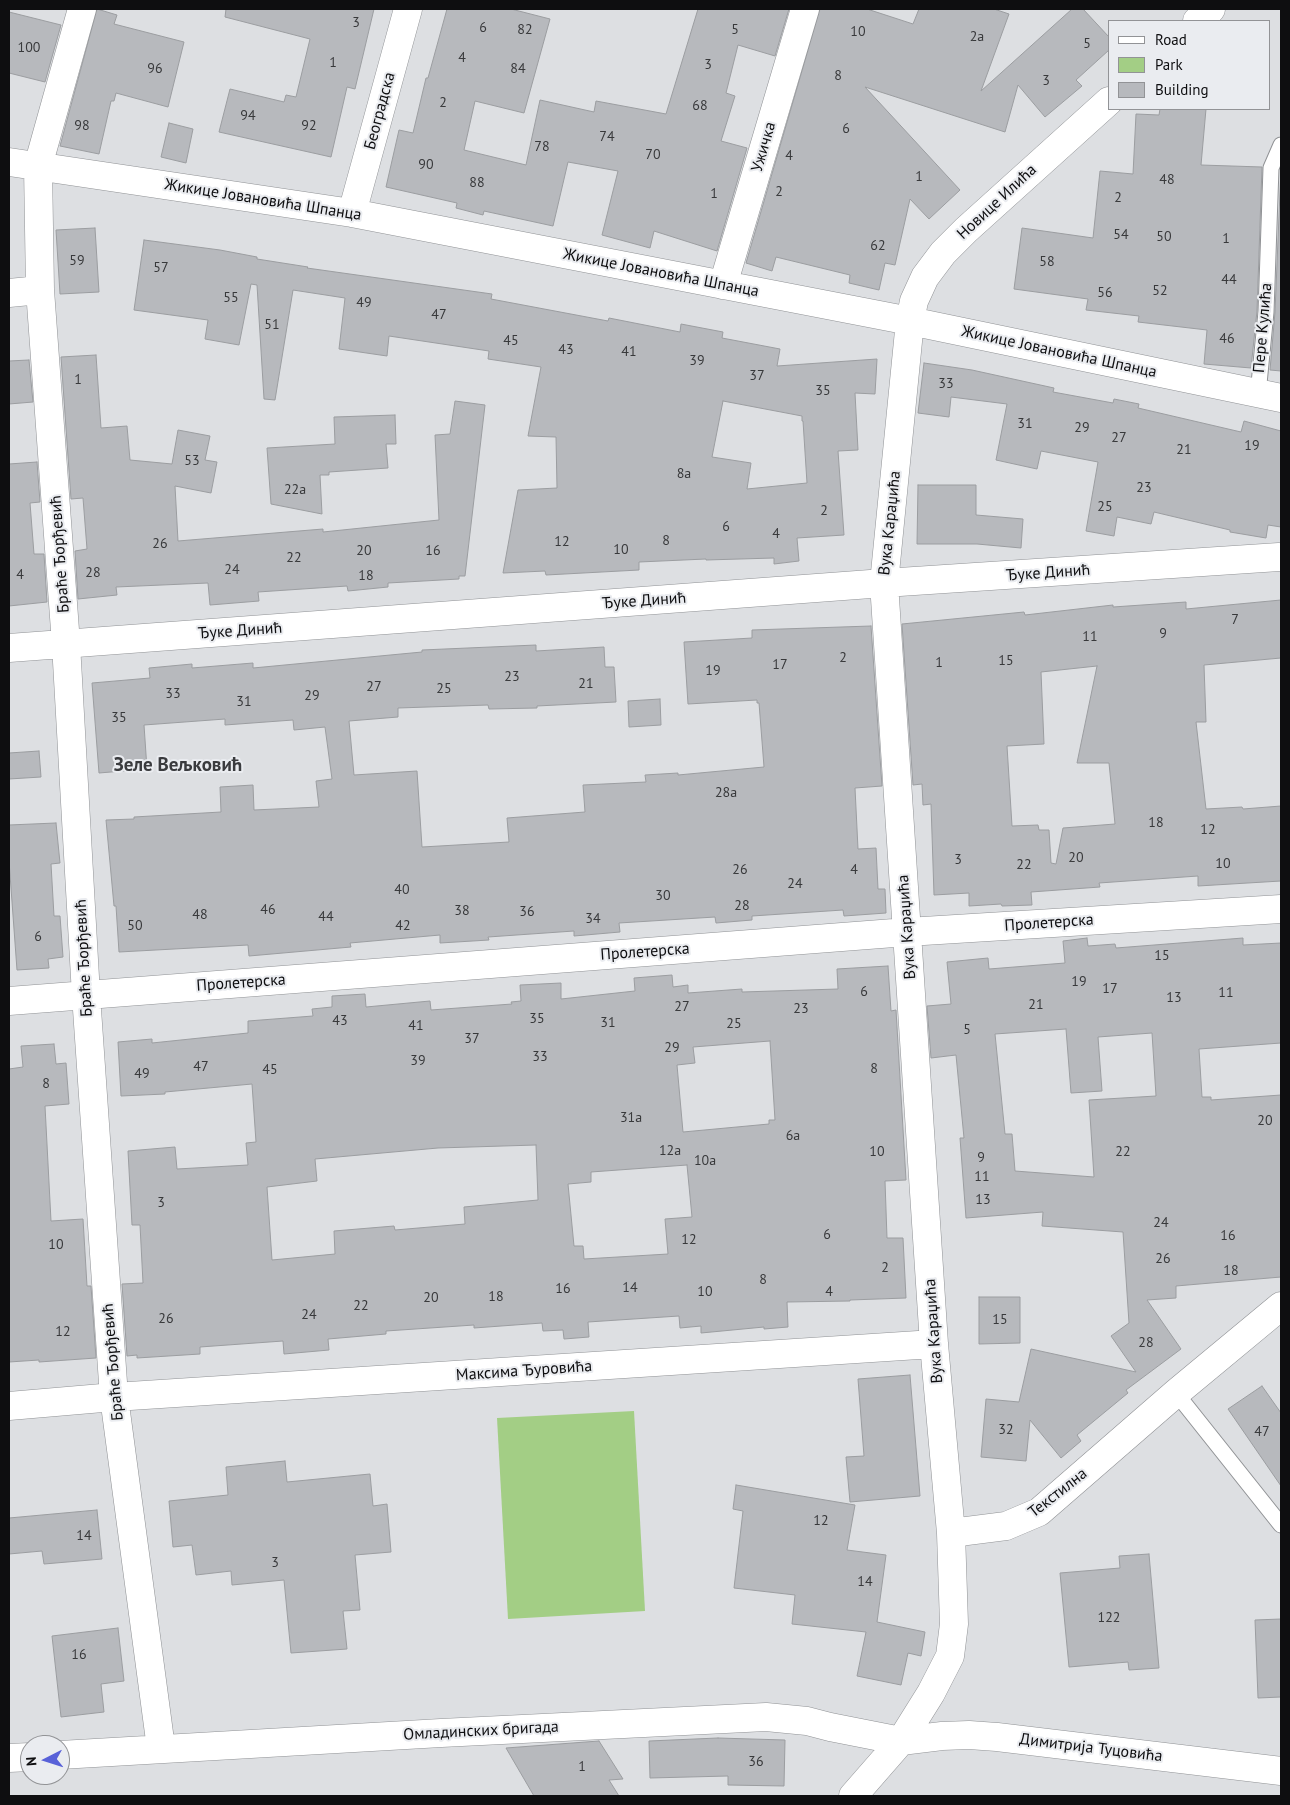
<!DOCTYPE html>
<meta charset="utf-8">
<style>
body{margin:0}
#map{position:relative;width:1290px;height:1805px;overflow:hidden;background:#dddfe2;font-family:"PT Sans",sans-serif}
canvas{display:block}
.frame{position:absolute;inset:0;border:10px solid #0e0e10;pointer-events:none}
.legend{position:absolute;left:1108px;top:20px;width:162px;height:90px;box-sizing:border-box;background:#eaecf0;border:1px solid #929396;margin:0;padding:6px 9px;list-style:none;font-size:15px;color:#0e0e10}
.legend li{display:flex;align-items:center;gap:10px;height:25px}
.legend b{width:25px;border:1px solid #929396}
.north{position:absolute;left:20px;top:1735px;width:50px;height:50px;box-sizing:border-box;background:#eaecf0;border:1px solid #929396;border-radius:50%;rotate:265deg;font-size:14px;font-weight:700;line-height:20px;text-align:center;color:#0e0e10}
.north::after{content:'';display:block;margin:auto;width:18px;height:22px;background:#5861d8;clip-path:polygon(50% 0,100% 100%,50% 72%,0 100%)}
</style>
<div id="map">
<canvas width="1290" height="1805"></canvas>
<div class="frame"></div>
<ul class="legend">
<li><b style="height:6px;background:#fff"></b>Road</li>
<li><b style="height:14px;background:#a3ce85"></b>Park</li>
<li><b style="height:14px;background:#b7b9bd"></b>Building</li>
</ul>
<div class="north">N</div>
</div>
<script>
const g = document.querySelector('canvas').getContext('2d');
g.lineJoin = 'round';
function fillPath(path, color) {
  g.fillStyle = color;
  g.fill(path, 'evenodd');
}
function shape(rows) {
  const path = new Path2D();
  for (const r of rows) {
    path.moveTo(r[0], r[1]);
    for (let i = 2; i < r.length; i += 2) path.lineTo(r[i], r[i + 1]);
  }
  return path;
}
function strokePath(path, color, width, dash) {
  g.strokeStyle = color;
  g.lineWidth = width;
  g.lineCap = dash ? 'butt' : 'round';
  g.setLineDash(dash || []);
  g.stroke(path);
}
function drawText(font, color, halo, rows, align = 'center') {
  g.font = font + ' "PT Sans",sans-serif';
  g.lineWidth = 4;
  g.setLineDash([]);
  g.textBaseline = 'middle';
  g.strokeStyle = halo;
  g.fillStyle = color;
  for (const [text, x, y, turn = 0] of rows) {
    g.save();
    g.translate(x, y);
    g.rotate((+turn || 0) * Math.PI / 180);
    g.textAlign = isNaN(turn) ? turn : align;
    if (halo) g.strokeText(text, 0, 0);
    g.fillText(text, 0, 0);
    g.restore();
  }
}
fillPath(shape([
 [634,1411,645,1611,508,1619,497,1418]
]), '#a3ce85');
const building = shape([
 [97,9,117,15,114,24,184,42,168,107,116,93,114,101,111,101,99,154,60,146,97,9],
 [226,9,374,9,355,89,347,87,331,157,219,132,230,89,284,102,286,95,296,97,310,39,225,17,226,9],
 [447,9,511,9,550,19,524,113,475,101,464,150,526,165,540,100,594,112,596,101,666,114,698,9,789,9,775,56,738,45,726,93,735,96,721,141,747,148,717,251,654,231,650,248,602,235,618,171,568,162,553,226,484,211,483,215,456,208,457,203,386,187,399,130,413,133,426,78,428,78,447,9],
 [820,9,867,9,913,24,919,9,994,9,1009,14,981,91,1072,9,1083,9,1109,37,1109,50,1076,80,1082,86,1045,117,1018,85,1005,132,865,87,960,190,929,219,910,199,895,265,885,263,879,290,849,283,850,275,776,257,772,271,746,263,820,9],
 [9,12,61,25,45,82,9,73,9,12],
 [1160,109,1206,109,1201,165,1262,167,1257,311,1251,368,1204,364,1207,330,1138,322,1139,316,1086,310,1088,299,1014,289,1022,228,1093,238,1100,171,1133,174,1136,114,1159,115,1160,109],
 [169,123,193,129,186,163,161,157,169,123],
 [1281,168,1281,371,1270,370,1275,312,1281,168],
 [95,228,99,292,60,294,56,230,95,228],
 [144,240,220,250,257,257,257,259,308,267,307,268,492,294,491,299,608,321,609,318,680,332,681,324,723,332,722,338,780,349,777,366,877,359,875,394,855,393,858,450,838,451,844,535,797,538,799,561,774,564,774,558,706,560,706,559,639,562,639,570,546,575,545,571,503,573,518,490,557,488,556,437,528,436,541,367,488,359,489,351,389,336,387,356,339,349,345,298,293,290,275,400,264,399,257,285,251,284,239,345,205,339,208,320,134,310,144,240],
 [723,401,802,416,802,421,803,421,807,483,747,489,751,463,712,457,723,401],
 [96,355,101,428,127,426,130,460,172,464,178,430,210,436,205,460,217,462,211,493,175,486,178,541,323,529,323,532,439,520,435,435,450,434,455,401,485,405,465,576,459,576,459,579,388,583,388,587,348,591,347,586,258,592,259,601,210,605,208,583,116,587,117,595,78,599,75,551,87,549,83,498,71,499,61,357,96,355],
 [29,360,33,402,9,404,9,361,29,360],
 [924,363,972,370,1054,388,1053,392,1113,403,1114,399,1139,404,1138,408,1241,432,1244,421,1281,431,1281,527,1268,525,1266,538,1230,532,1230,530,1154,512,1151,524,1117,517,1114,536,1086,531,1098,462,1041,451,1037,469,996,460,1007,404,951,397,949,417,918,413,924,363],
 [395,415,396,444,386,444,388,468,329,472,329,475,320,475,322,514,271,504,267,448,335,444,334,417,395,415],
 [37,462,40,502,30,503,34,554,44,554,47,602,9,606,9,464,37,462],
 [918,485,976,485,976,515,1023,519,1021,548,977,544,917,544,918,485],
 [1281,600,1281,658,1204,665,1206,722,1196,722,1206,809,1242,807,1243,809,1281,806,1281,881,1198,886,1198,876,1099,883,1100,887,1031,892,1032,905,1002,906,1001,904,969,906,969,893,934,895,931,804,923,805,922,784,913,785,902,624,1024,612,1025,615,1113,605,1113,607,1186,602,1186,609,1281,600],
 [1097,666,1077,763,1109,763,1115,824,1063,828,1056,864,1051,863,1049,830,1039,830,1038,825,1012,826,1007,746,1044,744,1041,672,1097,666],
 [871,626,882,786,855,788,858,849,876,848,878,889,885,889,886,913,844,916,843,910,752,916,752,920,716,923,715,917,619,923,620,932,574,936,574,931,488,937,489,940,440,943,440,935,350,943,351,947,249,956,248,945,119,952,116,906,114,906,106,820,134,819,134,817,221,812,220,787,253,785,254,810,319,807,316,781,332,779,325,727,294,730,293,720,225,725,225,719,144,725,147,769,99,773,92,683,150,678,149,668,192,664,192,668,253,663,253,668,422,652,422,650,536,645,536,651,604,647,605,667,614,667,616,702,537,706,537,708,489,709,488,705,398,708,398,717,349,721,354,775,417,771,422,847,509,842,507,818,585,812,583,785,646,782,645,775,678,773,678,775,764,767,759,703,757,703,757,700,688,704,684,642,752,638,752,630,871,626],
 [660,699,661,725,629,727,628,701,660,699],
 [39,751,41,777,9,779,9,753,39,751],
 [56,823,60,863,51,864,54,916,60,916,63,957,48,959,49,968,17,970,9,861,9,825,56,823],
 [1087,938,1088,946,1115,944,1116,948,1243,938,1243,945,1281,943,1281,1043,1199,1049,1202,1097,1211,1097,1211,1100,1281,1095,1281,1277,1176,1286,1176,1298,1147,1300,1181,1349,1126,1390,1128,1393,1077,1435,1081,1441,1061,1458,1030,1420,1026,1461,981,1457,986,1399,1019,1402,1031,1349,1136,1372,1111,1336,1129,1323,1123,1232,1042,1226,1043,1212,966,1218,960,1138,964,1138,956,1055,931,1058,927,1006,951,1004,947,962,988,958,989,969,1065,963,1063,941,1087,938],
 [1066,1029,1071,1093,1102,1091,1098,1037,1152,1033,1156,1096,1089,1100,1094,1177,1015,1171,1012,1134,1005,1134,995,1034,1066,1029],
 [888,966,891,1011,896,1010,906,1180,885,1181,887,1238,903,1238,906,1298,850,1300,850,1301,787,1302,788,1327,764,1329,764,1327,701,1333,701,1326,680,1328,679,1316,588,1322,589,1337,564,1339,563,1330,543,1331,542,1323,474,1328,474,1325,386,1331,386,1334,328,1339,329,1350,284,1354,283,1341,200,1347,200,1354,137,1358,137,1355,127,1356,122,1284,143,1283,140,1225,132,1225,128,1151,175,1147,177,1169,248,1165,246,1143,256,1142,252,1084,165,1092,165,1094,121,1096,118,1042,152,1039,152,1043,248,1033,248,1021,313,1016,312,1009,332,1007,332,996,365,994,366,1007,430,1001,431,1010,512,1004,511,1002,521,1001,520,985,561,983,561,999,635,991,634,978,672,975,673,987,688,985,688,993,742,989,742,992,838,989,837,969,888,966],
 [770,1041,775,1120,769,1120,769,1124,683,1132,677,1065,695,1063,693,1047,770,1041],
 [536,1145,538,1200,464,1207,465,1224,395,1230,394,1226,334,1231,335,1254,272,1260,267,1187,317,1181,315,1159,438,1148,536,1145],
 [687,1165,692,1217,665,1219,668,1254,584,1259,583,1246,574,1246,568,1184,591,1182,591,1172,687,1165],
 [54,1044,56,1064,66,1063,69,1104,45,1106,51,1221,83,1219,87,1286,91,1286,96,1358,39,1362,39,1360,9,1362,9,1069,23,1067,21,1046,54,1044],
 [979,1297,1020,1297,1020,1343,979,1344,979,1297],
 [910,1375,920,1496,850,1502,846,1457,864,1456,858,1379,910,1375],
 [1262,1386,1281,1413,1281,1486,1228,1409,1262,1386],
 [285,1461,287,1482,370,1474,373,1506,387,1504,391,1552,355,1555,360,1610,343,1611,347,1649,291,1653,284,1580,232,1585,231,1571,196,1575,192,1545,173,1547,169,1501,228,1495,226,1467,285,1461],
 [736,1485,855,1505,847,1550,886,1555,877,1622,925,1632,921,1656,908,1653,901,1685,857,1676,866,1632,792,1624,795,1595,734,1588,743,1511,733,1509,736,1485],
 [97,1510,102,1559,44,1564,42,1551,9,1554,9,1518,97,1510],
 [1149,1554,1159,1668,1129,1670,1128,1662,1069,1667,1060,1573,1120,1568,1119,1556,1149,1554],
 [1281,1619,1281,1697,1258,1698,1255,1620,1281,1619],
 [118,1628,124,1681,101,1684,104,1712,61,1717,52,1636,118,1628],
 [718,1738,785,1740,784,1786,728,1785,728,1776,650,1778,649,1741,718,1738],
 [599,1741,623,1779,609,1780,619,1796,534,1796,506,1748,599,1741]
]);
fillPath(building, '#b7b9bd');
strokePath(building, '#9b9da0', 1);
const service = shape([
 [1258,394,1266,312,1271,168,1281,145],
 [1176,1393,1281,1525]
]);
const minor = shape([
 [82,9,38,166,40,290,66,644,86,995,114,1397,161,1748],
 [1197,21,1211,9],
 [9,162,352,213,910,321,1281,398],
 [352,213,408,9],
 [723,285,805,9],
 [9,293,40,290],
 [9,648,884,583,1279,557],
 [9,1001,907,932,1281,909],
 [9,1406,114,1397,934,1344],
 [951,1533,934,1344,884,583,910,321,914,301,925,277,943,253,966,230,1109,101],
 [60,1755,441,1733,766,1717,807,1721,830,1727,901,1741,942,1736,969,1735,997,1737,1281,1771],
 [9,1758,30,1757],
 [853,1796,901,1741,931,1693,950,1656,954,1624,951,1533,1006,1526,1039,1512,1176,1393,1281,1306]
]);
strokePath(service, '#909295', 17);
strokePath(minor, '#909295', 29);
strokePath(service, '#fff', 15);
strokePath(minor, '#fff', 28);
drawText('14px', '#38393b', null, [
 ["3",356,23],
 ["6",483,28],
 ["82",525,30],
 ["5",735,30],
 ["10",858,32],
 ["2a",977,37],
 ["5",1087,44],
 ["100",29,48],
 ["4",462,58],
 ["1",333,63],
 ["3",708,65],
 ["96",155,69],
 ["84",518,69],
 ["8",838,76],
 ["3",1046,81],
 ["2",443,103],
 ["68",700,106],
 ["94",248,116],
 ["98",82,126],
 ["92",309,126],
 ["6",846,129],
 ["74",607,137],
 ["78",542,147],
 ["70",653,155],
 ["4",789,156],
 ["90",426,165],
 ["1",919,177],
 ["48",1167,180],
 ["88",477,183],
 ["2",779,192],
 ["1",714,194],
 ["2",1118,198],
 ["54",1121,235],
 ["50",1164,237],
 ["1",1226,239],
 ["62",878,246],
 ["59",77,261],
 ["58",1047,262],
 ["57",161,268],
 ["44",1229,280],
 ["52",1160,291],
 ["56",1105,293],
 ["55",231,298],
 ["49",364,303],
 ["47",439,315],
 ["51",272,325],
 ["46",1227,339],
 ["45",511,341],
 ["43",566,350],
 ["41",629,352],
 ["39",697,361],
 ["37",757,376],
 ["1",78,380],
 ["33",946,384],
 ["35",823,391],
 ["31",1025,424],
 ["29",1082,428],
 ["27",1119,438],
 ["19",1252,446],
 ["21",1184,450],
 ["53",192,461],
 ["8a",684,474],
 ["23",1144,488],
 ["22a",295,490],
 ["25",1105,507],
 ["2",824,511],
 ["6",726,527],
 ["4",776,534],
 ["8",666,541],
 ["12",562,542],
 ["26",160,544],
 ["10",621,550],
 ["20",364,551],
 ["16",433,551],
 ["22",294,558],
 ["24",232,570],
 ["28",93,573],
 ["4",20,575],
 ["18",366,576],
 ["7",1235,620],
 ["9",1163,634],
 ["11",1090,637],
 ["2",843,658],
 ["15",1006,661],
 ["1",939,663],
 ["17",780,665],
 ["19",713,671],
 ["23",512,677],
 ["21",586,684],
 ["27",374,687],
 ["25",444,689],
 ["33",173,694],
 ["29",312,696],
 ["31",244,702],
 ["35",119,718],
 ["28a",726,793],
 ["18",1156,823],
 ["12",1208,830],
 ["20",1076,858],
 ["3",958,860],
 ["10",1223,864],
 ["22",1024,865],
 ["26",740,870],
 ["4",854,870],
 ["24",795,884],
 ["40",402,890],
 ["30",663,896],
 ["28",742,906],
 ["46",268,910],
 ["38",462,911],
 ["36",527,912],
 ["48",200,915],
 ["44",326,917],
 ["34",593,919],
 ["50",135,926],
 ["42",403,926],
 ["6",38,937],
 ["15",1162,956],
 ["19",1079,982],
 ["17",1110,989],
 ["6",864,992],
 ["11",1226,993],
 ["13",1174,998],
 ["21",1036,1005],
 ["27",682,1007],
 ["23",801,1009],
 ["35",537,1019],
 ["43",340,1021],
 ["31",608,1023],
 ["25",734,1024],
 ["41",416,1026],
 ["5",967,1030],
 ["37",472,1039],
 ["29",672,1048],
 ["33",540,1057],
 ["39",418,1061],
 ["47",201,1067],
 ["8",874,1069],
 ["45",270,1070],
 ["49",142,1074],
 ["8",46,1084],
 ["31a",631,1118],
 ["20",1265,1121],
 ["6a",793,1136],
 ["12a",670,1151],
 ["10",877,1152],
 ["22",1123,1152],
 ["9",981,1158],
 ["10a",705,1161],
 ["11",982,1177],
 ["13",983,1200],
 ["3",161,1203],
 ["24",1161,1223],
 ["6",827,1235],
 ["16",1228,1236],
 ["12",689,1240],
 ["10",56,1245],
 ["26",1163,1259],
 ["2",885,1268],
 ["18",1231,1271],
 ["8",763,1280],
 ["14",630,1288],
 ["16",563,1289],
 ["10",705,1292],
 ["4",829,1292],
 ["18",496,1297],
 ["20",431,1298],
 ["22",361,1306],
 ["24",309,1315],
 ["26",166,1319],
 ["15",1000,1320],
 ["12",63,1332],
 ["28",1146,1343],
 ["32",1006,1430],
 ["47",1262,1432],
 ["12",821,1521],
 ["14",84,1536],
 ["3",275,1563],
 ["14",865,1582],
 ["122",1109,1618],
 ["16",79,1655],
 ["36",756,1762],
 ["1",582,1767]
]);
drawText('16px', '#0e0e10', '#eaecf0', [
 ["Београдска",380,111,-75],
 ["Ужичка",764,147,-74],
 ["Жикице Јовановића Шпанца",263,200,9],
 ["Новице Илића",997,202,-43],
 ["Жикице Јовановића Шпанца",661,273,11],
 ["Пере Кулића",1263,328,-85],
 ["Жикице Јовановића Шпанца",1059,352,12],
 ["Вука Караџића",890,523,-84],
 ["Браће Ђорђевић",60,554,-94],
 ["Ђуке Динић",1048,573,-4],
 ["Ђуке Динић",644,601,-4],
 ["Ђуке Динић",240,631,-4],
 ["Пролетерска",1049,923,-4],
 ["Вука Караџића",907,927,-94],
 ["Пролетерска",645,952,-4],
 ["Браће Ђорђевић",84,958,-93],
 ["Пролетерска",241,983,-4],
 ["Вука Караџића",934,1331,-94],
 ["Браће Ђорђевић",113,1362,-95],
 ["Максима Ђуровића",524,1371,-4],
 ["Текстилна",1058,1493,-38],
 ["Омладинских бригада",481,1731,-3],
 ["Димитрија Туцовића",1091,1748,7]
]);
drawText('bold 19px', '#3a3b3e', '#eaecf0', [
 ["Зеле Вељковић",178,766]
]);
</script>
